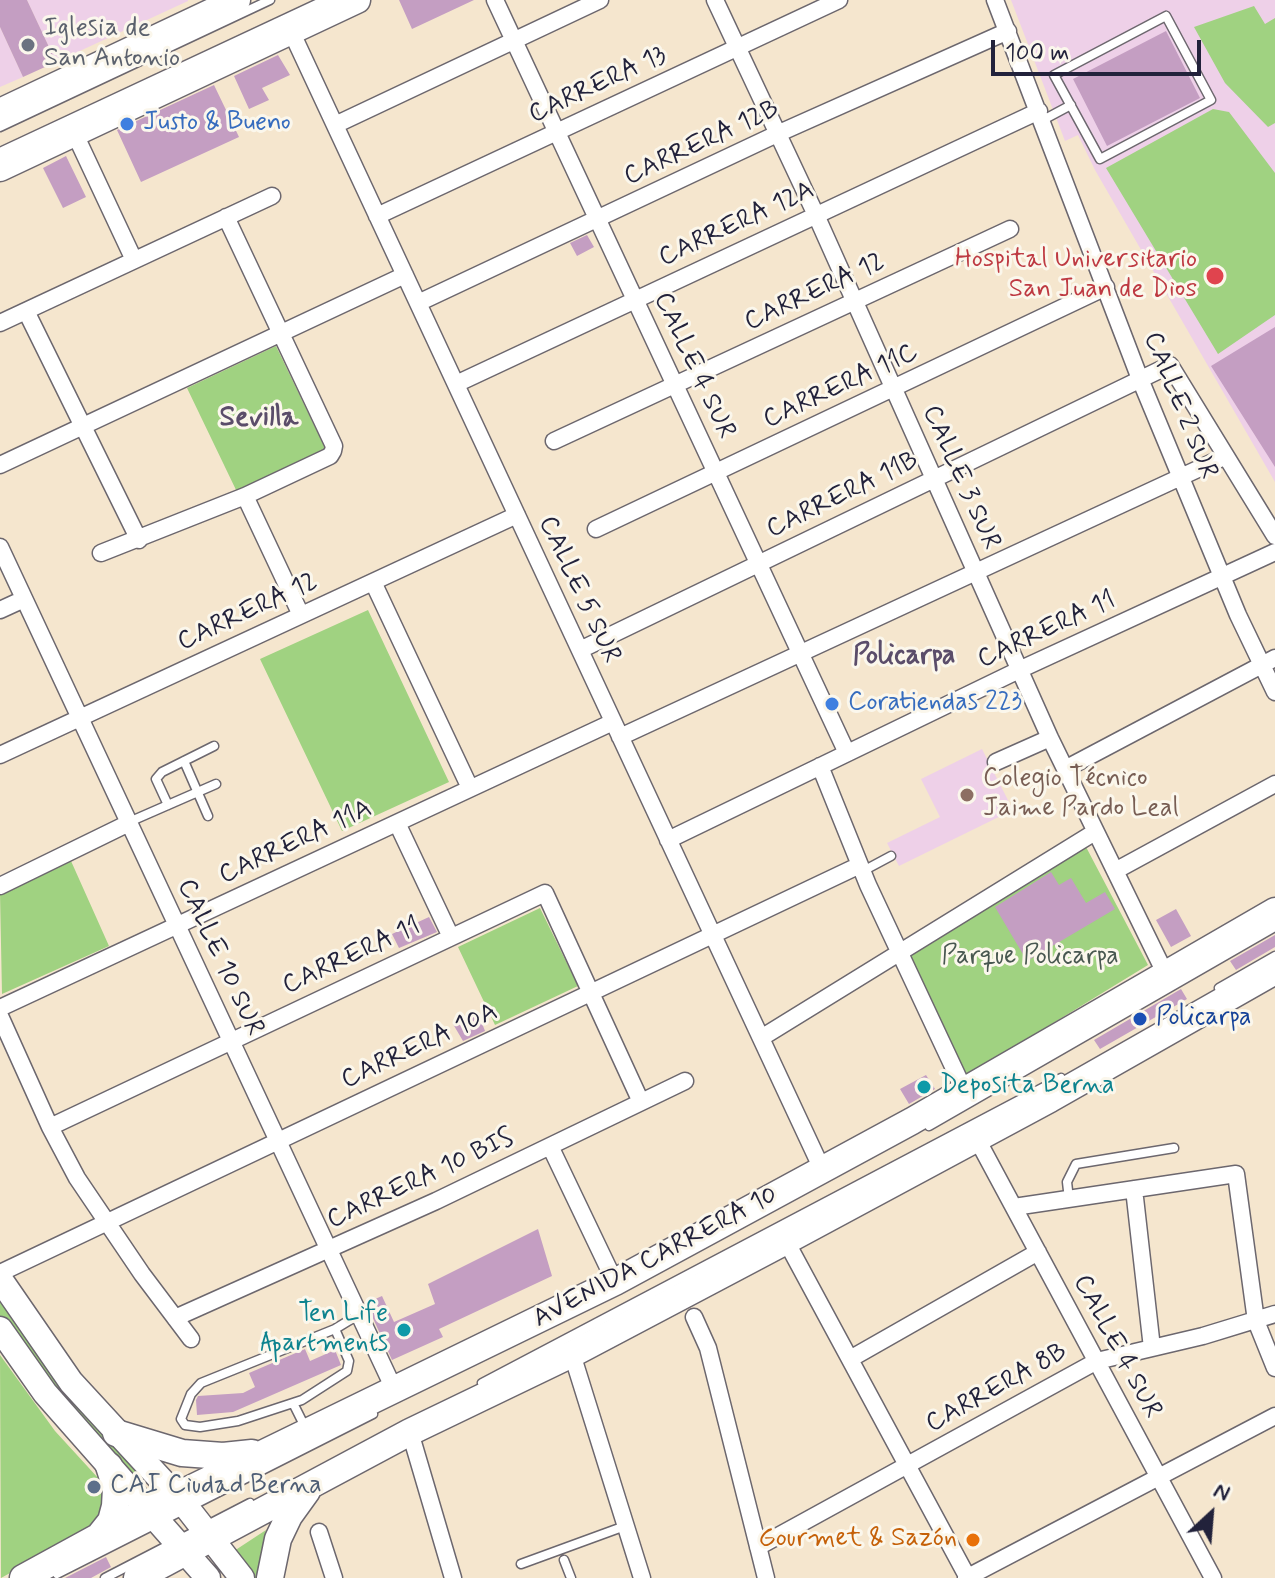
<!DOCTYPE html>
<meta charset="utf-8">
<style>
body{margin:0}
#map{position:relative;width:1275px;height:1578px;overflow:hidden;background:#f5e6ce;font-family:Mynerve,sans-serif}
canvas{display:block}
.north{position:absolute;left:1171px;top:1474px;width:80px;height:80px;-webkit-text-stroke:6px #fbf7ec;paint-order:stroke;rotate:26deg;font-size:22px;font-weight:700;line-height:32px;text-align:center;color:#22223b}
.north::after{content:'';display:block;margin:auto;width:28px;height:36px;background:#22223b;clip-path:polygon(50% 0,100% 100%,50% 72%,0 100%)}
.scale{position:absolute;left:991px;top:40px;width:210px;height:36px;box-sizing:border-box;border:4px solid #22223b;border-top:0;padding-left:10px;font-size:24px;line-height:28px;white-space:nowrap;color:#22223b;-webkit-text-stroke:6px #fbf7ec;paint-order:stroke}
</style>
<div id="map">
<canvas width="1275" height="1578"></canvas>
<div class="north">N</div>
<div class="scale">100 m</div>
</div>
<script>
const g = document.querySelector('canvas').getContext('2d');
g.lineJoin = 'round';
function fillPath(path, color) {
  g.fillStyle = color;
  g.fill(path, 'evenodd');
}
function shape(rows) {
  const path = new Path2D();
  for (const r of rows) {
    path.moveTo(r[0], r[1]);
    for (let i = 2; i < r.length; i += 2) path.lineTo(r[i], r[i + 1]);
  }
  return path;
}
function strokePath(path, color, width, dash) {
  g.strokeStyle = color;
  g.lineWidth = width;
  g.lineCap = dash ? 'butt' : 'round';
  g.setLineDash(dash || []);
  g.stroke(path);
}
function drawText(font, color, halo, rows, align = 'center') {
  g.font = font + ' Mynerve,sans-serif';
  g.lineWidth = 6;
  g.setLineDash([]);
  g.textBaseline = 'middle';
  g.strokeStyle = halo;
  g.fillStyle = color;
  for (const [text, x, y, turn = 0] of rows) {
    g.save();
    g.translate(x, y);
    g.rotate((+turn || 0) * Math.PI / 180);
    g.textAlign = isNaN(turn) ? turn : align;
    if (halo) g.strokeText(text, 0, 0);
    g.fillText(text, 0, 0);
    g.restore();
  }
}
fillPath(shape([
 [27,0,188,0,188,1,56,62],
 [1011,0,1275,0,1275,482,1095,170,1078,135,1065,141],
 [0,27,23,77,0,87],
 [982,749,1013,810,899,866,887,843,940,817,921,779]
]), '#eed0e8');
fillPath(shape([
 [1254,6,1265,24,1275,18,1275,123,1268,127,1225,83,1194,27],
 [1213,109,1229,112,1275,173,1275,315,1218,354,1106,168],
 [276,346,326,450,237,492,187,388],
 [368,610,449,782,342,831,260,659],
 [1085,845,1148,965,965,1077,906,956],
 [71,861,109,946,2,994,0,893],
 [540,908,578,986,495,1025,458,947],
 [0,1292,144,1476,139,1481,86,1430,0,1320],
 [0,1355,55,1431,99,1479,106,1490,107,1505,93,1527,1,1578],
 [266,1530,262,1548,260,1578,253,1578,234,1551]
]), '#a0d281');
fillPath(shape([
 [0,0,27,0,56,62,23,77,0,27],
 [399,0,474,0,412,29],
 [1166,31,1200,98,1107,146,1073,79],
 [278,55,290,75,262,88,269,100,249,109,234,76],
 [214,85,239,137,141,182,117,130],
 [66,156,86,197,63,208,43,168],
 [587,235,594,247,577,256,570,243],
 [1275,327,1275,467,1211,366],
 [1051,872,1059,885,1071,878,1086,903,1105,892,1115,909,1027,961,995,907],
 [1176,909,1191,936,1171,947,1156,920],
 [429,917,437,932,399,948,392,934],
 [1275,935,1275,947,1236,970,1230,961],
 [1181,989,1187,999,1100,1049,1094,1040],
 [478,1013,485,1031,463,1041,453,1024],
 [926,1075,935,1089,909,1104,900,1089],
 [538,1229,552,1276,439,1329,443,1337,392,1360,366,1303,382,1296,394,1322,435,1304,428,1284],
 [305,1349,310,1361,335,1350,341,1365,233,1412,197,1415,196,1400,198,1396,243,1393,255,1387,249,1373],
 [106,1557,111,1567,91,1578,65,1578]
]), '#c49ec2');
const service = shape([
 [1166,16,1211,100,1100,159,1054,75,1166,16],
 [1043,120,1071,105],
 [0,127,270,0],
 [0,152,325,0],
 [184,761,208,816],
 [168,805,156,779,162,772,214,746],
 [129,822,216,784],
 [863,871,891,856],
 [1219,988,1275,956],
 [929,1126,1275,927],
 [1069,1199,1067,1182,1076,1164,1174,1148],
 [335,1329,349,1361,347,1371,302,1400,238,1421,200,1427,185,1425,181,1419,191,1394,201,1383,335,1329,358,1315],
 [482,1383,1061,1078],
 [294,1405,306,1429],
 [564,1560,571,1578],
 [521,1564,625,1526],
 [57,1574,373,1414],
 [105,1578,250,1503]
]);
const minor = shape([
 [495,0,847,753],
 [715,0,816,215,1050,738,1165,973],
 [995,0,1140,379,1238,615,1275,692],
 [291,31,822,1169],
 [335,125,600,0],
 [74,132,134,260],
 [377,216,839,0],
 [418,303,777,134,1008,31],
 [26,311,139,540],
 [0,323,272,196],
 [456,384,1039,111],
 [554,441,1010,229],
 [0,465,405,275],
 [245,496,301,615],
 [596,529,1106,287],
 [0,547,394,1389],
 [101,553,245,496,330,456,333,451,334,446,226,217],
 [373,582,470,788],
 [0,610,24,599],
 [580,650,1170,365,1275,536],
 [620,737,1226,456],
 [0,755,517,515],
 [996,762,1050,738],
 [820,766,868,885,965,1092],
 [1065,769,1275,658],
 [397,823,451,937],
 [668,840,1019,670,1275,552],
 [1115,871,1275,784],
 [0,886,129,823],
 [0,1008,613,722],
 [0,1016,50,1127,77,1178,142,1274,191,1339],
 [761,1038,1095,832],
 [50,1127,545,893,641,1102],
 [977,1139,1213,1578],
 [550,1146,615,1282],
 [1134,1189,1152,1348],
 [1014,1207,1236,1174,1256,1321,1275,1368],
 [786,1241,968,1578],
 [0,1273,860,865],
 [694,1317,708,1348,766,1578],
 [175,1318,436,1201,685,1081],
 [572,1354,642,1578],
 [850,1359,1038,1252],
 [410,1432,453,1578],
 [319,1532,334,1578],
 [758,1547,1097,1361,1203,1336,1275,1314],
 [966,1578,1275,1416]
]);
const secondary = shape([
 [0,1279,71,1382,188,1509,242,1578],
 [0,1329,45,1393,208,1578]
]);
const primary = shape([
 [0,112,237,0],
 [0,168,357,0],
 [116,1433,182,1453,223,1456,252,1453],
 [99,1536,111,1521,115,1506,116,1488,109,1466],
 [23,1578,149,1509,615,1282,912,1121,1275,911],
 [137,1578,410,1432,572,1354,786,1241,1050,1099,1275,971],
 [270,1578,278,1539,289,1516,307,1491]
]);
strokePath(service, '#6c676e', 11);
strokePath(minor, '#6c676e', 19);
strokePath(secondary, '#6c676e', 27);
strokePath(primary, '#6c676e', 29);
strokePath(service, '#fff', 8);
strokePath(minor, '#fff', 16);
strokePath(secondary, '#fff', 24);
strokePath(primary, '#fff', 26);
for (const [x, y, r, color] of [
 [28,45,8,"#6b7280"],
 [127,124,8,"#3f7fe0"],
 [1215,276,10,"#e0444e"],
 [832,704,8,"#3f7fe0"],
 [967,795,8,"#8d6e63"],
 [1140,1019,8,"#1a4fb4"],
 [924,1087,8,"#0f9aa8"],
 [404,1330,8,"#0f9aa8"],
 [94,1487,8,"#5c6f8a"],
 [973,1540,8,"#e8710a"]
]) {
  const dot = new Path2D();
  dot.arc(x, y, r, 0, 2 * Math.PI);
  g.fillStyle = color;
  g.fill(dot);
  strokePath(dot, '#fbf7ec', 3);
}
drawText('26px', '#5b616d', '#fbf7ec', [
 ["Iglesia de",44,30],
 ["San Antonio",44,60]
], 'left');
drawText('26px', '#22223b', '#fbf7ec', [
 ["CARRERA 13",598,86,-25],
 ["CARRERA 12B",702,144,-25],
 ["CARRERA 12A",737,225,-25],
 ["CARRERA 12",815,293,-25],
 ["CALLE 4 SUR",693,366,65],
 ["CARRERA 11C",841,387,-25],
 ["CALLE 2 SUR",1179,406,68],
 ["CALLE 3 SUR",960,478,66],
 ["CARRERA 11B",843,496,-26],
 ["CALLE 5 SUR",578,590,65],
 ["CARRERA 12",248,613,-25],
 ["CARRERA 11",1047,631,-25],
 ["CARRERA 11A",296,843,-25],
 ["CARRERA 11",352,957,-25],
 ["CALLE 10 SUR",219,958,65],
 ["CARRERA 10A",420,1047,-25],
 ["CARRERA 10 BIS",421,1180,-25],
 ["AVENIDA CARRERA 10",656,1258,-28],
 ["CALLE 4 SUR",1116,1347,62],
 ["CARRERA 8B",997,1389,-29]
]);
drawText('26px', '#366cbe', '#fbf7ec', [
 ["Justo & Bueno",143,124],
 ["Coratiendas 223",848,704]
], 'left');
drawText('26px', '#be3a42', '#fbf7ec', [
 ["Hospital Universitario",1197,261],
 ["San Juan de Dios",1197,291]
], 'right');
drawText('26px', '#785e54', '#fbf7ec', [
 ["Colegio Técnico",983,780],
 ["Jaime Pardo Leal",983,810]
], 'left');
drawText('26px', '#485750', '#fbf7ec', [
 ["Parque Policarpa",1030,958]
]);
drawText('26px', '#164399', '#fbf7ec', [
 ["Policarpa",1156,1019]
], 'left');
drawText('26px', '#0d838f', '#fbf7ec', [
 ["Deposita Berna",940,1087],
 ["Ten Life",388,1315,"right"],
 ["Apartments",388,1345,"right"]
], 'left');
drawText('26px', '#4e5e75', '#fbf7ec', [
 ["CAI Ciudad Berna",110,1487]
], 'left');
drawText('26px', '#c56008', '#fbf7ec', [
 ["Gourmet & Sazón",957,1540]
], 'right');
drawText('bold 28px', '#5b4d6a', '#fbf7ec', [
 ["Sevilla",259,419],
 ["Policarpa",904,657]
]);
</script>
